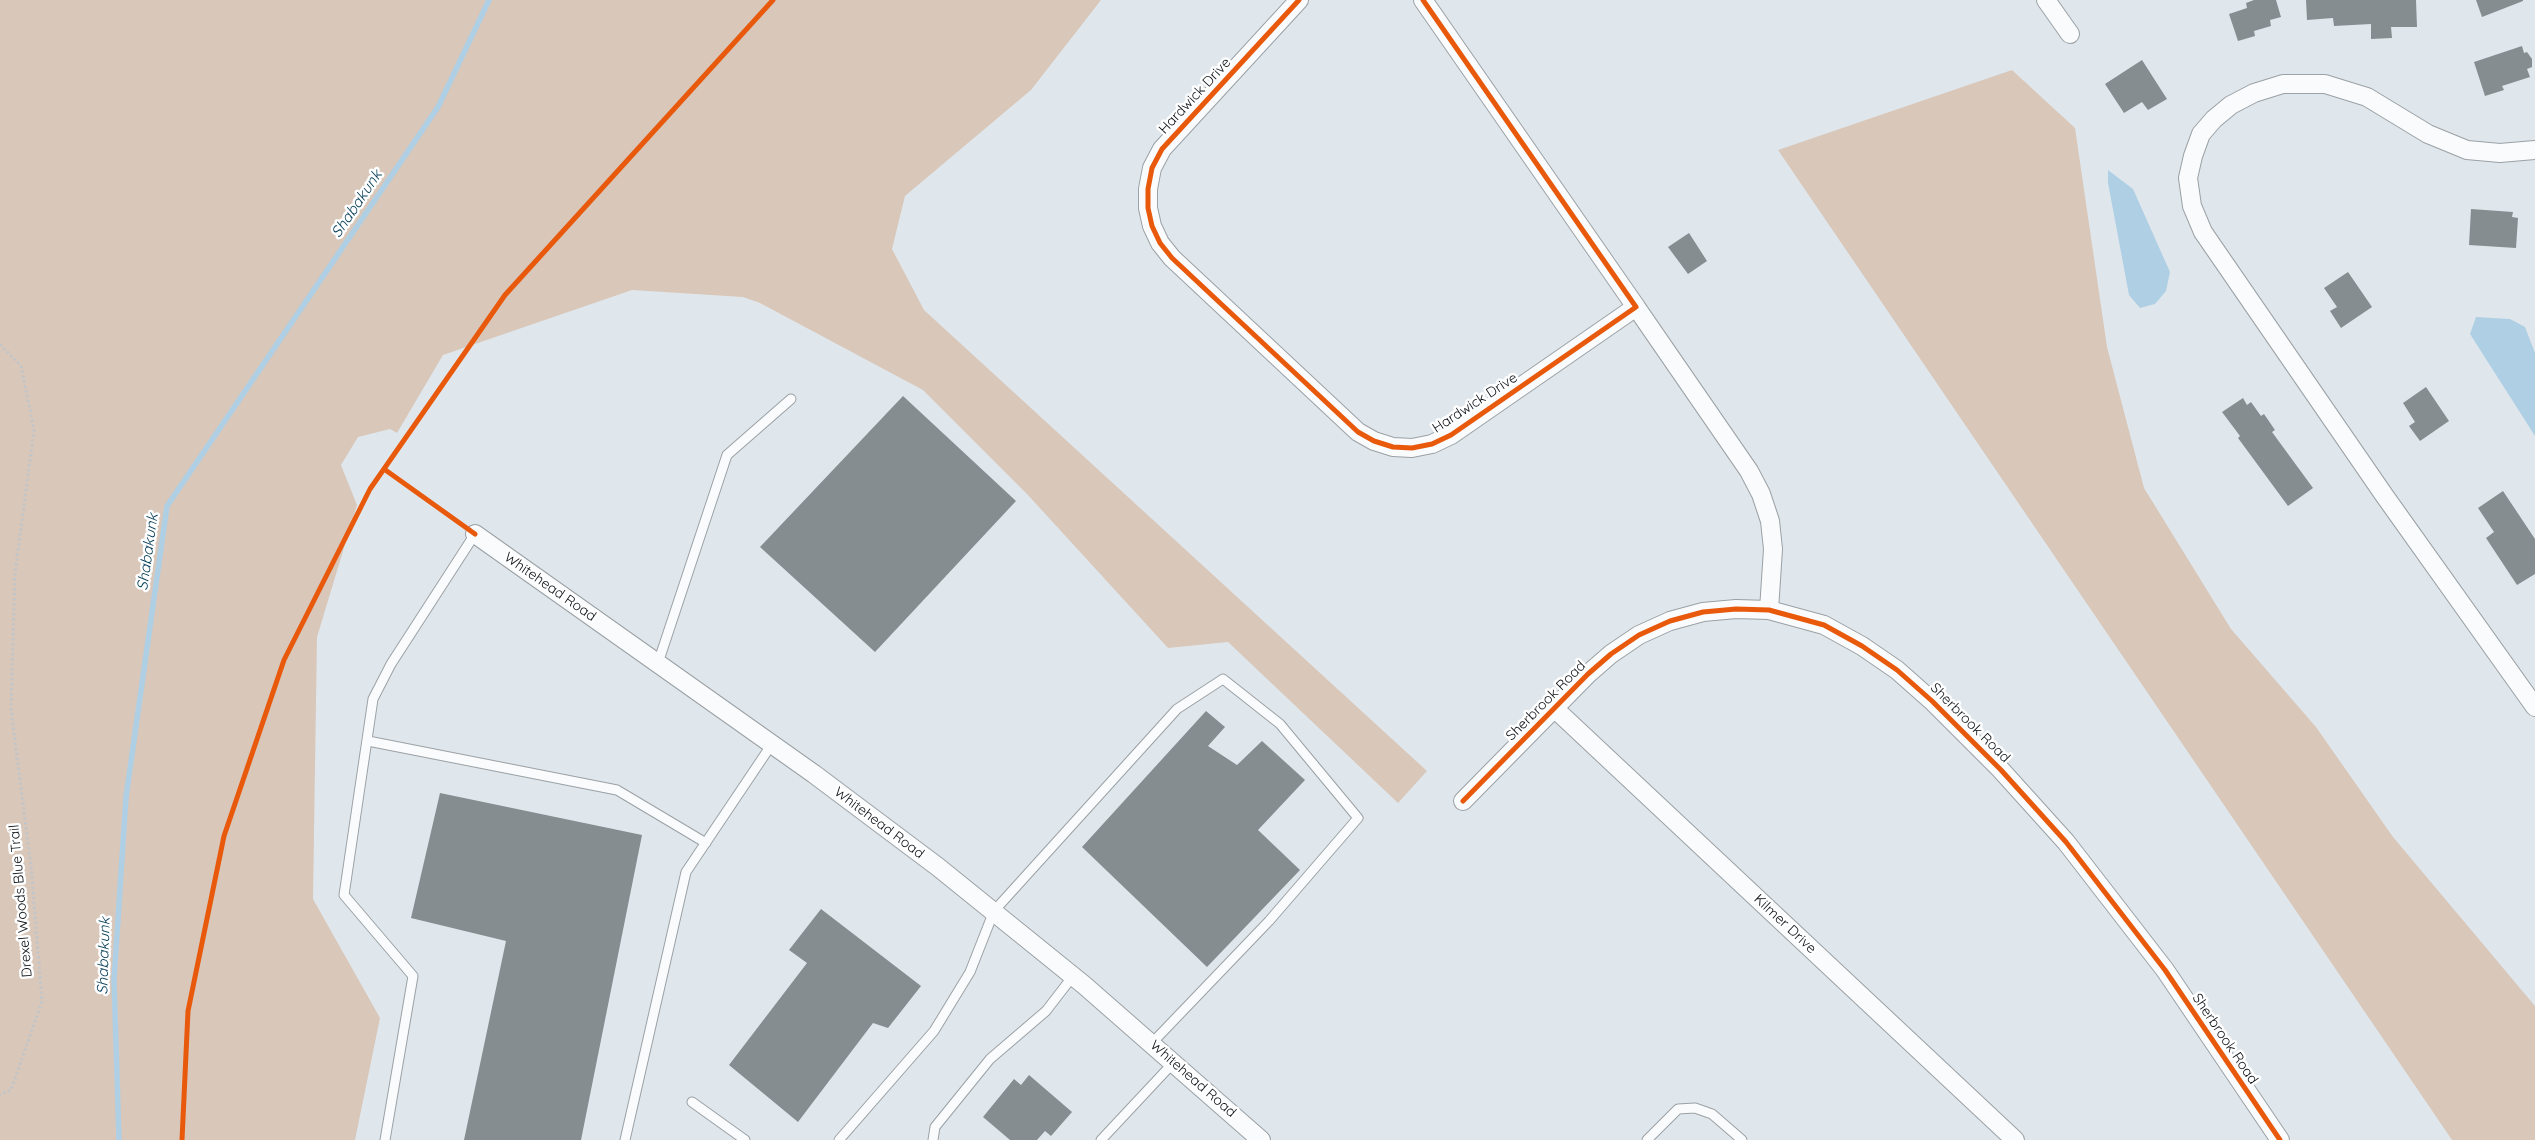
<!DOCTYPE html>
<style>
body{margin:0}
canvas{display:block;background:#dfe7ec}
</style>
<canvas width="2535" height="1140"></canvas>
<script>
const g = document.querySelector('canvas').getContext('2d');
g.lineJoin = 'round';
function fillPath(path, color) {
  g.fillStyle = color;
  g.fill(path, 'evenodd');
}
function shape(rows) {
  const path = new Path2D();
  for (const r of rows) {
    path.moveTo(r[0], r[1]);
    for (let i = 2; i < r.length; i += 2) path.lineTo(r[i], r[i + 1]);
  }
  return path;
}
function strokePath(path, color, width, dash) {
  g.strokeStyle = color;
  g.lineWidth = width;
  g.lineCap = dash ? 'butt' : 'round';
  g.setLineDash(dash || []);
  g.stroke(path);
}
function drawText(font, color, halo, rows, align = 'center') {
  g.font = font + ' Quicksand,sans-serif';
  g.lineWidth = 5;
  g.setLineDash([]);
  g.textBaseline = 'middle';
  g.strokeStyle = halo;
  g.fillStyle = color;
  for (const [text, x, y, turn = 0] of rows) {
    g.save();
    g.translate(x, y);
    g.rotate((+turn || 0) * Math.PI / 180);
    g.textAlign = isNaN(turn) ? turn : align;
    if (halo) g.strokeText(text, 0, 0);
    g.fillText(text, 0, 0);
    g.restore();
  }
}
fillPath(shape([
 [0,0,1101,0,1031,90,905,196,892,249,924,310,1427,771,1398,803,1228,642,1168,648,1027,494,923,390,760,303,743,297,632,290,443,355,397,433,390,429,358,437,341,465,357,505,317,637,313,899,380,1018,355,1140,0,1140],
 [2012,70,2075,128,2107,347,2144,488,2231,629,2316,727,2393,837,2535,1006,2535,1140,2452,1140,1778,150]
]), '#d9c7ba');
fillPath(shape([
 [2108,170,2133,189,2170,272,2166,291,2155,304,2140,308,2129,295,2108,183],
 [2476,317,2510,319,2525,327,2535,353,2535,436,2470,334]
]), '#afcfe4');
strokePath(shape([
 [119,1140,114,980,126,797,167,506,438,107,489,0]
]), '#afcfe4', 5.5);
fillPath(shape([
 [2254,0,2276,0,2281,17,2270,20,2271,26,2254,31,2255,36,2238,41,2229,14,2247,8,2246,3],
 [2306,0,2416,0,2417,27,2391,27,2392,38,2371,39,2371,24,2334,26,2333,18,2307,20],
 [2476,0,2523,0,2523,1,2482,17],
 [2522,46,2524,53,2527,52,2532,59,2532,67,2527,69,2530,77,2502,86,2504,90,2485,96,2474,62],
 [2142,60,2167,99,2148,110,2142,102,2124,113,2105,84],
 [2471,209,2513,212,2512,217,2518,218,2516,248,2469,245],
 [1689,233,1707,261,1688,274,1668,247],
 [2348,272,2372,307,2341,328,2330,311,2337,307,2324,288],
 [2426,387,2449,421,2420,441,2409,426,2415,422,2403,403],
 [903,396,1016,501,875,652,760,547],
 [2243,398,2247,405,2251,402,2261,416,2264,414,2275,430,2272,432,2313,488,2288,506,2238,438,2240,436,2222,412],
 [2503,491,2535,539,2535,574,2517,585,2486,538,2494,532,2478,508],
 [1206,711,1225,727,1208,746,1237,765,1262,741,1305,780,1258,830,1300,870,1207,967,1082,847],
 [440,793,642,835,581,1140,464,1140,506,941,411,918],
 [821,909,921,986,888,1028,873,1023,798,1122,729,1065,807,963,789,950],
 [1029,1075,1072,1112,1051,1136,1045,1131,1037,1140,1010,1140,983,1117,1014,1079,1021,1085]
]), '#868d91');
const service = shape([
 [658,663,727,455,791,399],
 [368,741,617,790,706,843],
 [692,1102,745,1140],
 [385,1140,413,976,344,895,373,699,391,664,475,534],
 [625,1140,686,872,772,744],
 [839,1140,934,1031,970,972,994,911,1177,709,1223,679,1280,724,1358,818,1269,921,1152,1043],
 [933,1140,935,1127,990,1059,1046,1011,1073,976],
 [1101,1140,1174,1062],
 [1647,1140,1678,1109,1695,1108,1712,1114,1742,1140]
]);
const minor = shape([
 [1299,0,1162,149,1152,168,1148,189,1148,208,1152,226,1160,243,1172,258,1358,432,1374,441,1393,447,1412,448,1432,444,1451,435,1636,307,1423,0],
 [2046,0,2070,34],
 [2535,150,2500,153,2467,150,2428,134,2367,97,2325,84,2283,84,2254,93,2231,105,2214,119,2201,134,2193,156,2188,178,2192,206,2203,232,2384,495,2535,707],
 [1636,307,1749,471,1761,494,1770,521,1773,549,1769,610],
 [475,534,814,774,938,867,1084,985,1261,1140],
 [1554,708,2015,1140],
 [1463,801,1588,674,1611,654,1639,635,1670,621,1703,612,1736,609,1769,610,1824,625,1862,646,1897,670,1932,701,2001,770,2066,842,2165,970,2280,1140]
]);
strokePath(service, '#9ba1a5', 11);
strokePath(minor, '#9ba1a5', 20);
strokePath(shape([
 [0,344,21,366,34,430,15,573,11,709,31,866,42,1001,11,1090,0,1095]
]), '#c3c5c7', 3, [2.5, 2.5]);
strokePath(service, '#fafbfc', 9);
strokePath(minor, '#fafbfc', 18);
strokePath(shape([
 [1299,0,1162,149,1152,168,1148,189,1148,208,1152,226,1160,243,1172,258,1358,432,1374,441,1393,447,1412,448,1432,444,1451,435,1636,307,1423,0],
 [384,469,475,534],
 [1463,801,1588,674,1611,654,1639,635,1670,621,1703,612,1736,609,1769,610,1824,625,1862,646,1897,670,1932,701,2001,770,2066,842,2165,970,2280,1140],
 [182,1140,188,1011,224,836,284,660,370,489,505,295,773,0]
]), '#e8590c', 5);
drawText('14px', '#0c1115', '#fff', [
 ["Hardwick Drive",1195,96,-47],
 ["Hardwick Drive",1475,403,-33],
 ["Whitehead Road",550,587,35],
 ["Sherbrook Road",1546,701,-45],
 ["Sherbrook Road",1970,723,45],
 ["Whitehead Road",879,823,37],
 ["Drexel Woods Blue Trail",21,901,-95],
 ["Kilmer Drive",1785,924,43],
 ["Sherbrook Road",2225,1039,56],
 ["Whitehead Road",1193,1079,41]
]);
drawText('italic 15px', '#003b55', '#fff', [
 ["Shabakunk",357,204,-56],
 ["Shabakunk",148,552,-82],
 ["Shabakunk",104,956,-88]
]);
</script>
